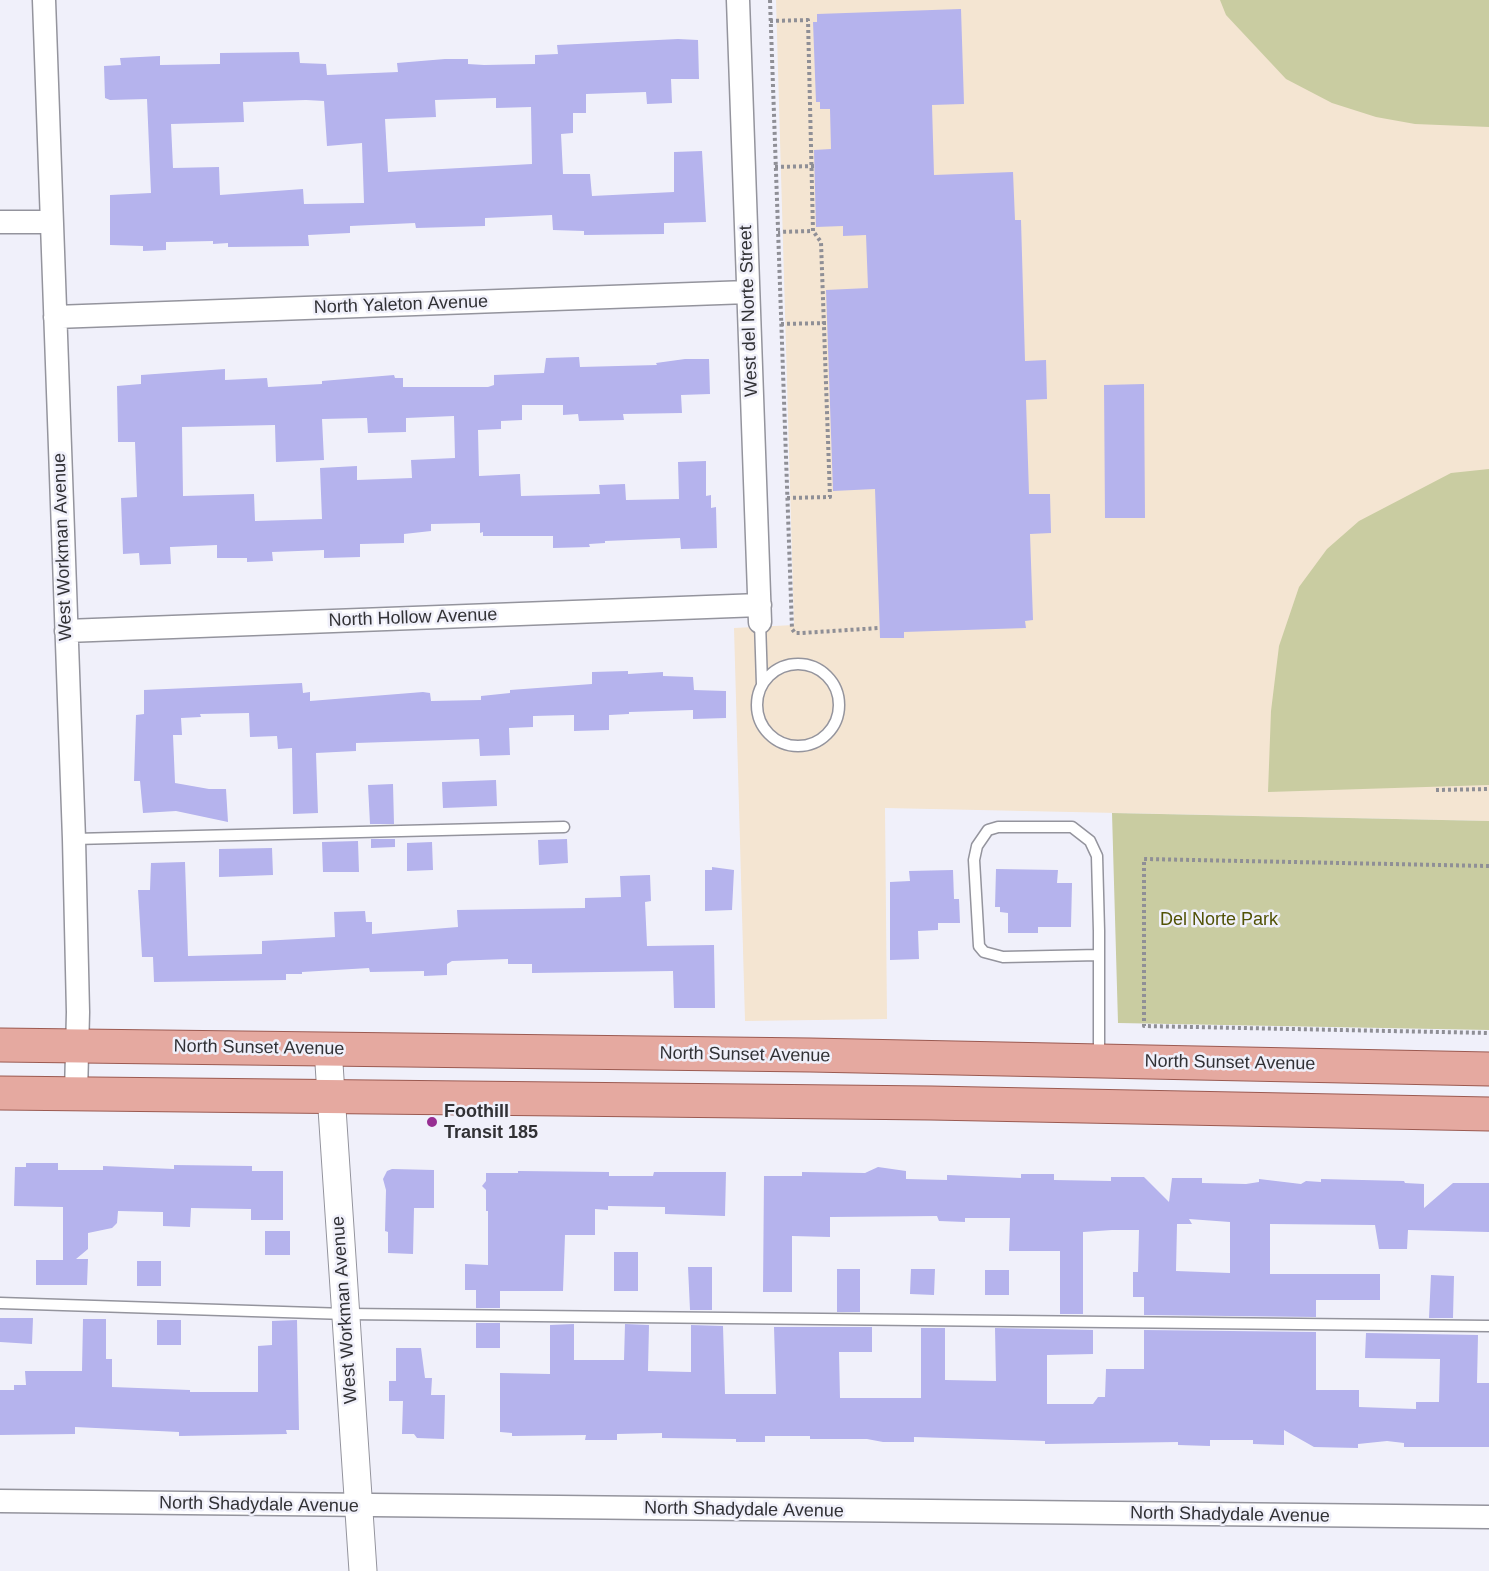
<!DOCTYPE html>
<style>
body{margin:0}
canvas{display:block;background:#f0f0fa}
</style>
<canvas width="1489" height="1571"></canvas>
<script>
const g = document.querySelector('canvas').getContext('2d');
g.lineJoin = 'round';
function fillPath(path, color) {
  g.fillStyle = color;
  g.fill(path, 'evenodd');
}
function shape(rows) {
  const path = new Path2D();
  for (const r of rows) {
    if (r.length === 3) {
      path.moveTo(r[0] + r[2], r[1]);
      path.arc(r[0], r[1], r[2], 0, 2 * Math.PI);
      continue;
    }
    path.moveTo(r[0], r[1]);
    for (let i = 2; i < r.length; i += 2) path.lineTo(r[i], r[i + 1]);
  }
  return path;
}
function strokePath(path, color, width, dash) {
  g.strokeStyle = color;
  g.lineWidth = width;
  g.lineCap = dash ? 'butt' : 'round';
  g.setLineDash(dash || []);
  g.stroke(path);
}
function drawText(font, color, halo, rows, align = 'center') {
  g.font = font + ' Arial,sans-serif';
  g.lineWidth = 5;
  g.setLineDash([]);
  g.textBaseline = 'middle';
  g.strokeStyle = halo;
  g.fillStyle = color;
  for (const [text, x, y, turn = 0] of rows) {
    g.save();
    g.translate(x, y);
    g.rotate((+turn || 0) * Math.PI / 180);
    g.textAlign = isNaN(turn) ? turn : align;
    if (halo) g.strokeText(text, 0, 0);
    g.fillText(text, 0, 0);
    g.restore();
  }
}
fillPath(shape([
 [776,0,1489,0,1489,821,885,808,887,1019,745,1021,734,628,794,625]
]), '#f4e5d2');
fillPath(shape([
 [1220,0,1489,0,1489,127,1415,124,1376,117,1332,103,1286,79,1226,15],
 [1489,469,1489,785,1268,792,1271,711,1279,646,1299,587,1327,549,1359,521,1451,473],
 [1112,813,1489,821,1489,1030,1118,1023]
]), '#c9cca1');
fillPath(shape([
 [961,9,964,104,932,105,934,175,1013,172,1015,220,1021,220,1025,361,1046,360,1047,399,1026,400,1029,494,1050,494,1051,533,1030,534,1033,620,1025,621,1026,628,904,632,904,638,880,638,875,489,833,491,826,290,868,288,866,235,843,236,843,226,816,227,814,150,831,149,830,109,820,109,820,102,816,102,813,22,817,22,817,14],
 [678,39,698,40,699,79,671,79,672,103,647,104,646,92,586,94,586,113,573,113,573,133,561,134,563,174,590,174,592,196,674,192,674,152,702,151,706,222,664,223,664,234,584,235,584,231,553,230,552,215,485,218,485,226,416,228,415,223,350,226,350,233,308,235,309,246,228,247,228,243,213,244,213,241,166,242,166,250,143,251,143,246,110,245,110,195,151,193,147,99,110,100,105,98,104,66,121,65,120,58,160,56,160,65,220,64,220,53,299,52,300,63,326,64,327,75,398,72,397,63,445,59,468,59,468,64,484,65,535,64,535,55,558,54,557,45],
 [496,98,496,108,531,107,532,164,388,172,385,119,436,117,435,100],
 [306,100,324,101,327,146,362,143,364,203,304,204,303,189,220,195,219,167,173,168,171,124,244,122,243,102],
 [579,357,580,367,657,365,656,363,685,359,709,359,710,394,681,395,682,413,623,414,624,420,579,421,578,414,563,415,563,405,522,405,522,420,501,421,501,429,478,430,479,476,520,474,521,496,600,494,599,485,625,484,626,500,679,499,678,462,706,461,706,496,711,495,711,508,716,507,717,548,681,549,680,538,605,541,605,543,589,544,590,547,553,548,553,536,483,536,483,532,480,533,480,523,431,524,431,531,404,534,404,543,360,544,360,557,324,558,324,550,272,552,273,561,247,562,247,558,217,558,217,545,170,547,171,564,140,565,139,553,123,554,121,498,137,497,135,442,118,442,117,386,141,384,141,375,225,369,225,380,267,378,268,387,322,384,322,381,394,375,395,378,403,378,403,387,488,387,494,385,494,375,544,373,546,358],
 [454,416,455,458,411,460,412,478,357,480,357,466,320,468,322,519,255,521,254,494,183,496,182,427,275,425,276,462,324,460,322,419,367,418,368,433,406,432,406,418],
 [1144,384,1145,518,1105,518,1104,385],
 [628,671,628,674,663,672,663,676,693,677,694,690,726,691,726,718,693,719,693,710,629,712,629,714,609,715,609,730,574,731,574,715,533,716,533,727,509,728,510,755,480,756,479,739,356,743,356,751,316,753,318,813,293,814,292,748,278,749,277,736,250,737,249,713,200,714,201,717,181,718,182,735,173,735,175,783,209,789,226,789,228,822,176,811,143,813,140,781,134,781,136,715,144,714,144,690,302,683,303,693,310,692,310,701,423,692,430,693,431,701,481,700,481,696,510,693,510,690,592,684,592,672],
 [496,780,497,806,443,808,442,782],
 [393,784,394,824,370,824,368,785],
 [371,839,395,839,395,847,371,848],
 [567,839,568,863,539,865,538,840],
 [358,841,359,872,323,872,322,842],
 [432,842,433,870,407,871,407,843],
 [272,848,273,875,219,877,219,849],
 [185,862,188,956,262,954,262,941,335,937,334,912,365,911,366,922,372,922,372,934,458,927,457,910,585,908,585,898,621,897,620,876,650,875,651,901,645,902,647,946,714,945,715,1008,674,1008,673,971,532,973,532,964,508,964,508,959,452,961,447,964,447,975,424,976,424,971,370,972,369,968,302,972,302,974,286,974,286,980,154,982,153,957,142,957,138,890,150,890,151,863],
 [712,867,734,870,732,910,705,911,705,870,712,870],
 [996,869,1058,870,1057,883,1072,883,1071,927,1038,927,1038,933,1008,933,1008,913,1000,912,1000,907,995,907],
 [953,870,954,899,959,899,960,923,938,923,938,930,918,931,919,959,890,960,890,882,910,881,909,871],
 [26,1163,58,1163,58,1170,103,1170,103,1166,174,1169,174,1165,252,1166,252,1171,283,1171,283,1220,251,1220,251,1209,191,1208,190,1227,163,1226,163,1212,118,1211,117,1223,112,1228,88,1233,88,1249,76,1259,88,1259,87,1285,36,1285,36,1260,63,1260,63,1207,14,1206,15,1167,26,1167],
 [878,1167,906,1171,906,1179,947,1180,947,1175,1021,1178,1021,1174,1054,1174,1054,1180,1111,1181,1111,1177,1144,1177,1169,1202,1172,1178,1202,1178,1202,1183,1246,1184,1259,1182,1259,1179,1301,1184,1306,1181,1321,1182,1321,1179,1404,1181,1405,1183,1424,1184,1424,1208,1453,1183,1489,1183,1489,1232,1408,1230,1407,1249,1379,1249,1375,1225,1270,1224,1270,1274,1380,1274,1380,1300,1316,1300,1316,1317,1144,1315,1144,1297,1133,1297,1133,1272,1138,1272,1139,1230,1112,1230,1083,1232,1083,1314,1060,1314,1060,1251,1009,1251,1010,1218,965,1218,965,1222,939,1221,937,1216,830,1217,830,1237,792,1236,792,1292,763,1292,764,1176,802,1176,802,1172,865,1173],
 [1189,1219,1230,1222,1230,1273,1176,1271,1177,1224,1192,1224],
 [392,1169,434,1170,434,1208,414,1208,413,1254,388,1253,388,1232,385,1231,386,1190,383,1179,387,1171],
 [518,1171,609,1172,609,1176,653,1176,654,1172,726,1172,725,1216,665,1214,665,1207,608,1206,608,1210,595,1209,595,1235,565,1235,563,1291,500,1291,500,1308,476,1308,476,1290,465,1290,465,1264,488,1265,488,1211,486,1211,486,1190,482,1186,486,1181,486,1173,518,1173],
 [265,1231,290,1231,290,1255,265,1255],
 [614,1252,638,1252,638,1291,614,1291],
 [137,1261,161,1261,161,1286,137,1286],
 [688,1267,712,1267,712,1310,690,1310],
 [837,1269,860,1269,860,1312,837,1312],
 [911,1269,935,1269,934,1295,910,1294],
 [985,1270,1009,1270,1009,1295,985,1295],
 [1431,1275,1454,1276,1453,1318,1429,1318],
 [0,1318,33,1318,32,1344,0,1342],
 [83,1319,106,1319,106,1359,112,1359,112,1387,190,1390,190,1392,258,1392,258,1346,272,1345,272,1321,297,1320,299,1430,286,1430,287,1434,179,1436,179,1432,75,1427,75,1434,0,1435,0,1390,14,1390,14,1385,26,1385,25,1371,82,1371],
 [157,1320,181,1320,181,1345,157,1345],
 [476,1323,500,1323,500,1348,476,1348],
 [574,1324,574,1360,624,1360,625,1324,649,1325,648,1371,691,1372,691,1325,723,1326,725,1394,776,1394,774,1327,872,1327,872,1352,839,1352,840,1398,921,1398,921,1328,945,1328,945,1380,996,1381,995,1328,1093,1330,1093,1354,1047,1355,1047,1404,1093,1404,1098,1397,1105,1397,1106,1369,1144,1369,1144,1330,1316,1332,1316,1390,1359,1390,1359,1407,1416,1409,1416,1402,1439,1402,1440,1359,1365,1358,1366,1333,1478,1335,1477,1383,1489,1383,1489,1447,1404,1447,1404,1443,1387,1441,1358,1444,1358,1448,1314,1447,1284,1430,1284,1445,1253,1444,1253,1440,1210,1440,1210,1446,1178,1445,1178,1442,1045,1444,1045,1441,914,1437,914,1442,883,1442,867,1439,810,1439,810,1436,765,1436,765,1442,736,1442,736,1439,662,1438,662,1433,617,1434,617,1440,585,1440,586,1435,512,1436,512,1433,500,1432,500,1373,550,1374,550,1325],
 [396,1348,421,1348,425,1378,432,1378,431,1395,445,1395,444,1439,417,1438,414,1434,402,1434,403,1401,389,1401,389,1381,396,1381]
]), '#b5b3ed');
const service = shape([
 [760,622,762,684],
 [798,705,41],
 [74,839,564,827],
 [1099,955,1003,957,984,952,979,946,974,860,977,846,988,830,998,827,1072,827,1090,841,1097,856,1099,931,1099,1058],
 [0,1303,346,1314,1489,1326]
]);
const minor = shape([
 [44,0,74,839,78,1012,76,1094],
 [738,0,760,622],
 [0,222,50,222],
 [55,317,748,292],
 [66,631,760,605],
 [0,1501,1489,1517]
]);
const tertiary = shape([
 [328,1049,363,1571]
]);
const primary = shape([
 [0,1045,810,1055,1489,1069],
 [0,1093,931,1103,1489,1114]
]);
strokePath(service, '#94949d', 13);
strokePath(minor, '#94949d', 25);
strokePath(tertiary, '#94949d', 29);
strokePath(primary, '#9b5a51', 35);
strokePath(shape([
 [770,0,792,629,795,633,802,633,879,628],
 [770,21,808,20,813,231,778,232],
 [775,167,815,166],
 [781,324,827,323],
 [787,498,830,497,821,242,813,231],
 [1436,790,1489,789],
 [1489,866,1144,859,1144,1026,1489,1033]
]), '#8f8f96', 4, [3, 3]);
strokePath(service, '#fff', 10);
strokePath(minor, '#fff', 22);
strokePath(tertiary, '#fff', 27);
strokePath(primary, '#e5a9a0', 33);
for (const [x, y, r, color] of [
 [432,1122,6,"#972e92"]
]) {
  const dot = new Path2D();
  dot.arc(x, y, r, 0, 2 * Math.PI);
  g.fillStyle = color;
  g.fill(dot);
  strokePath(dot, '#f0f0fa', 2);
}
drawText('18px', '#313135', '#f0f0fa', [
 ["North Yaleton Avenue",401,305,-2],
 ["West del Norte Street",749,311,-92],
 ["West Workman Avenue",63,547,-92],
 ["North Hollow Avenue",413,618,-2],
 ["North Sunset Avenue",259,1048,1],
 ["North Sunset Avenue",745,1055,1],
 ["North Sunset Avenue",1230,1063,1],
 ["West Workman Avenue",345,1310,-94],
 ["North Shadydale Avenue",259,1505,1],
 ["North Shadydale Avenue",744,1510,1],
 ["North Shadydale Avenue",1230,1515,1]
]);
drawText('18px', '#515206', '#f0f0fa', [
 ["Del Norte Park",1219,920]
]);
drawText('bold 18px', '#313135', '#f0f0fa', [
 ["Foothill",444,1112],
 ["Transit 185",444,1133]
], 'left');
</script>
